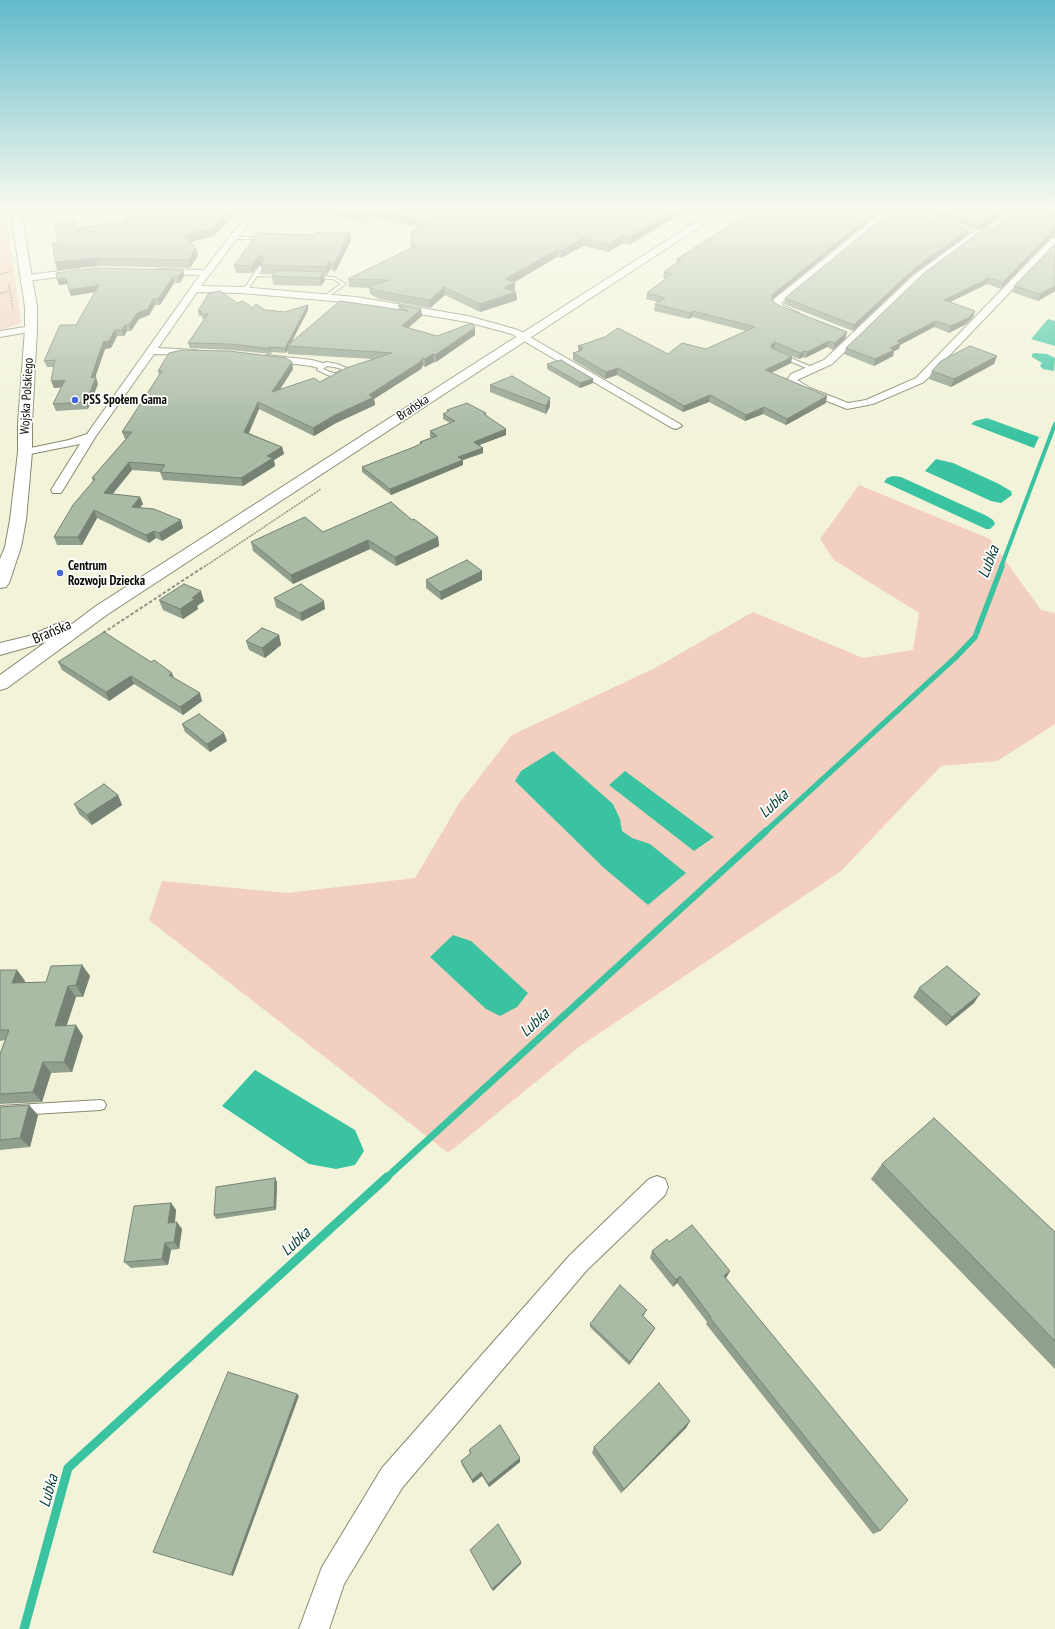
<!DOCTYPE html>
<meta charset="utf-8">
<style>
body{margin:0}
canvas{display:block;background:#f2f3d9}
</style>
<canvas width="1055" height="1629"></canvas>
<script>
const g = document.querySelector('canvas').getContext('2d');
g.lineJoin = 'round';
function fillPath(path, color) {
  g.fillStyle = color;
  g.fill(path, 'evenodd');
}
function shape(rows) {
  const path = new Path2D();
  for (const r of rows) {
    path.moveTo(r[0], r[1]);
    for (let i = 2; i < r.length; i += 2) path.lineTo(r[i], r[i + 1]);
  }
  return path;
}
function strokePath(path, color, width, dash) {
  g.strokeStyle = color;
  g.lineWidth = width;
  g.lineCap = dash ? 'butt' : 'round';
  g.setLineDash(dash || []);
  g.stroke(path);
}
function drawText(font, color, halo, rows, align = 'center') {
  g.font = font + ' "PT Sans Narrow",sans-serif';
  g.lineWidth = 3.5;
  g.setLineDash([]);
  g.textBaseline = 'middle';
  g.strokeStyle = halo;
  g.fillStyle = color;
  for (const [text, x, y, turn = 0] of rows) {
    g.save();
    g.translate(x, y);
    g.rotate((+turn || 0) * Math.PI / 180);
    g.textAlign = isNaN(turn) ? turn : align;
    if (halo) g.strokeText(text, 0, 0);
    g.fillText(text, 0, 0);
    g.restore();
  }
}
fillPath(shape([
 [0,207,5,207,21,322,19,324,0,330],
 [859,485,990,539,1041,610,1055,613,1055,724,997,761,941,766,841,871,579,1047,448,1153,149,920,162,881,287,893,415,878,460,802,512,735,653,669,753,612,863,658,913,650,919,613,834,560,820,539]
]), '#f3cfbf');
fillPath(shape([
 [1048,319,1055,321,1055,346,1031,339],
 [1035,353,1047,354,1055,358,1054,371,1043,369,1040,366,1042,363,1032,357,1032,354],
 [987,418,1039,437,1034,448,971,424,975,421],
 [936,459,953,463,997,483,1011,491,1012,495,1001,503,991,501,925,471],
 [893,476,901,477,987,516,993,520,995,524,990,529,986,529,884,482,887,478],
 [553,751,613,804,620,819,622,831,632,838,650,844,686,873,648,905,604,868,515,781,521,771],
 [625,771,714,837,694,851,609,785],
 [453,935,471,941,528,993,517,1007,500,1016,486,1009,430,957],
 [255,1070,355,1130,364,1151,355,1165,336,1169,309,1164,222,1106]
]), '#3ac3a1');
strokePath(shape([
 [1001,567,1055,424]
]), '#3ac3a1', 4);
strokePath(shape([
 [765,832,956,657,975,637,1002,566]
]), '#3ac3a1', 5.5);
strokePath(shape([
 [386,1178,766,831]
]), '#3ac3a1', 7);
strokePath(shape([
 [24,1629,68,1468,387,1177]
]), '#3ac3a1', 9);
const service = shape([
 [102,207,106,207,112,225,108,224,102,207],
 [231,237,267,237,269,238,267,239,233,239,231,237],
 [260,265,264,266,259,274,283,275,285,276,283,277,257,276,247,291,243,291,243,290,260,265],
 [312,276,334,277,346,284,326,298,324,298,324,296,341,284,333,279,310,278,310,276,312,276],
 [780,355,784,355,816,369,811,370,780,357,780,355],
 [326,362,337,364,349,369,341,375,330,376,317,370,320,365,326,362],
 [327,366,334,367,342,369,337,373,333,373,323,369,327,366],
 [100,1100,104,1101,106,1105,104,1109,100,1110,0,1116,0,1106,100,1100]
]);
const minor = shape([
 [253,207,261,207,201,286,241,287,356,297,468,316,518,330,680,424,682,426,676,429,672,428,512,334,467,322,356,303,241,293,197,292,158,348,195,350,199,351,200,353,199,355,154,354,96,436,61,493,53,493,51,490,80,444,25,455,21,454,19,452,21,450,69,440,87,434,200,275,161,274,157,271,158,269,204,270,253,207],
 [675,207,690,207,716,212,717,214,713,216,679,209,675,207],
 [889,207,898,207,782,302,782,305,799,313,801,315,799,317,793,317,774,308,772,306,774,299,889,207],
 [1013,207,1020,208,992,233,979,235,920,279,832,364,797,380,810,388,848,403,866,400,916,378,1052,238,1055,238,1055,245,924,382,873,404,847,409,792,387,787,380,791,374,824,360,914,275,974,231,986,229,1013,207],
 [78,269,82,272,81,274,27,281,23,278,27,275,78,269],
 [31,326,36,329,34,331,0,337,0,331,31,326],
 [267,355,312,360,326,364,327,366,322,369,311,366,263,360,262,358,267,355],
 [657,1176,665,1179,668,1187,665,1195,586,1271,402,1488,344,1584,329,1629,299,1629,322,1567,382,1468,570,1255,649,1179,657,1176]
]);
const tertiary = shape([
 [719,207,730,207,108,614,7,688,0,690,0,675,46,642,0,655,0,643,29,636,59,623,65,622,72,624,96,606,719,207]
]);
const secondary = shape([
 [10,207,20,207,37,307,37,329,32,423,32,452,26,520,21,547,9,583,6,587,0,588,0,559,5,547,10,520,18,452,18,423,25,329,25,307,10,207]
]);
strokePath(service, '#888971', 2);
strokePath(minor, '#888971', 2);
strokePath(tertiary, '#888971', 2);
strokePath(secondary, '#888971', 2);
strokePath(shape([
 [738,213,747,207],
 [0,274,10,272],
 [10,291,13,310],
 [0,293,10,291,9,284],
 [204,567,321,489]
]), '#949582', 1.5, [2, 1]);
strokePath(shape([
 [103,633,205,566]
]), '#949582', 2, [3.5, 2]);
fillPath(service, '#fff');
fillPath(minor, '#fff');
fillPath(tertiary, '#fff');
fillPath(secondary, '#fff');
fillPath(shape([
 [121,207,238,207,239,210,214,236,190,242,196,248,198,256,190,268,98,266,57,270,58,243,127,221],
 [313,207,685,207,684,212,629,245,623,243,608,252,583,246,561,258,557,257,515,282,515,290,513,291,516,292,517,300,480,312,445,295,430,308,379,299,370,294,369,288,349,287,348,279,411,248,411,245,419,228,369,216,366,224,314,210],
 [903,207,1008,207,1007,209,985,228,977,229],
 [1025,207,1055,207,1055,214],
 [883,209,772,300,772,301,780,306,847,332,845,339,833,350,827,347,805,358,803,357,799,359,774,349,792,357,791,363,771,373,826,403,786,425,763,414,745,421,709,402,683,412,617,375,605,379,573,360,573,353,578,352,578,346,668,354,706,349,746,331,692,317,689,319,654,311,655,304,658,302,646,299,647,293,666,279,663,278,664,272,677,263,677,259],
 [1055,215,1055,237,1051,237,1001,289,987,284,950,302,975,311,973,317,966,324,949,333,934,327,900,345,899,349,894,351,893,356,874,366,844,354,846,348,995,228],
 [350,233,351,241,335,272,330,269,327,275,324,275,325,280,321,286,273,285,272,276,274,273,262,273,260,264,252,273,236,273,234,265,313,235],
 [968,235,913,274,853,331,784,304,785,298],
 [1055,244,1055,291,1038,301,1012,292,1014,286],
 [183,270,184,276,180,283,174,283,160,305,155,305,149,315,139,319,131,331,127,331,124,336,117,336,111,348,105,349,95,377,98,384,88,409,56,411,53,404,61,387,54,388,54,367,47,367,44,361,76,325,95,292,71,296,67,284,59,285,57,279],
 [237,303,253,308,265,310,285,312,308,305,308,310,291,343,399,309,398,305,421,309,422,316,408,328,437,336,475,328,475,335,436,362,434,362,425,367,423,365,421,369,374,399,375,405,336,423,314,436,259,409,249,433,282,447,284,454,274,460,275,466,243,486,163,480,160,472,132,470,112,494,140,497,143,504,140,507,183,528,162,541,156,538,149,543,97,518,82,545,57,545,54,537,93,481,92,478,126,439,125,439,122,432,159,375,158,371,293,369,280,389,320,382,373,359,288,354,288,350,286,353,271,352,272,354,231,350,190,348,188,343,205,319,202,319,202,316,199,316,198,311],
 [547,364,593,379,593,383,580,388,547,369],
 [994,364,951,387,929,379,932,371],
 [490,385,550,406,546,414,490,392],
 [447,410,486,413,486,415,506,435,479,445,483,448,483,453,463,460,463,465,391,495,362,472,362,467,414,447,420,444,420,442,432,437,430,437,430,431,450,423,443,419,443,414,447,412],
 [412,520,438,537,439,546,396,566,370,549,293,584,253,551,251,542],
 [482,571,482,580,441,600,426,588,426,580],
 [274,598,325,609,302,621,276,607],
 [159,600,204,601,197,606,198,609,183,619,163,610],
 [279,635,281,645,265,658,249,650,246,641],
 [58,662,174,678,202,701,183,715,134,684,109,701,62,670],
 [182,724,227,741,210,752,185,732],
 [118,795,122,805,92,825,79,814,74,804],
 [82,965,90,976,83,997,76,997,66,1026,83,1036,72,1072,51,1073,42,1102,0,1104,0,1054,5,1040,0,1041,0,970,17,970,25,981,24,982,46,982],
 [919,988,974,1003,946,1026,913,997],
 [0,1107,38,1115,30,1147,0,1150],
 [882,1164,1055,1232,1055,1369,871,1179],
 [277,1182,276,1210,216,1219,214,1215],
 [171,1203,176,1210,175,1222,182,1229,179,1249,171,1250,168,1265,131,1268,124,1262],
 [669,1242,730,1271,725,1279,880,1531,873,1534,706,1324,707,1322,677,1283,673,1287,650,1258,652,1251],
 [646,1313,643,1316,654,1330,629,1365,590,1327,590,1324],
 [690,1421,686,1428,621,1493,592,1453,594,1447],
 [469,1450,520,1462,489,1487,482,1476,473,1483,462,1465,461,1461,470,1454]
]), '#91a08e');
fillPath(shape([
 [233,207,238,207,239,210,214,236,190,242,184,236],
 [681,207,685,207,684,212,629,245,630,237],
 [881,207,884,207,883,209,770,301,772,295],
 [1005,207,1008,207,1007,209,985,228,977,229,979,224],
 [368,209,369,216,366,224,365,216],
 [969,229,968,235,913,274,853,331,854,325,915,268],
 [1053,231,1051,237,1001,289,1003,282],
 [350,233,351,241,335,272,334,264],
 [623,235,623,243,608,252,609,245],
 [583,238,583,246,561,258,561,251],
 [196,248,198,256,190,268,188,260],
 [557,250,557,257,515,282,515,290,505,296,516,292,517,300,480,312,480,304,504,288,505,279],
 [259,256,260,264,252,273,251,266],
 [96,258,98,266,57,270,55,262],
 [329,261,330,269,327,275,326,267],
 [183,270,184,276,180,283,178,277],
 [323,272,325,280,321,286,320,278],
 [173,277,174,283,160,305,158,299],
 [66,278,68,284,59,285,57,279],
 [989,278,987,284,942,306,944,300],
 [99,285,101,291,71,296,69,290],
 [1055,286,1055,291,1038,301,1040,294],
 [444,287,445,295,430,308,430,300],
 [153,299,155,305,149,315,139,319,131,331,129,325,137,313],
 [308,305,308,310,289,347,287,346,288,350,286,353,285,348],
 [421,309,422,316,402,333,402,326],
 [693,311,692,317,689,319,690,313],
 [975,311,973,317,966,324,949,333,951,326],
 [936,321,934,327,900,345,899,349,894,351,893,356,874,366,875,359,890,348,897,341],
 [125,325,127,331,124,336,122,330],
 [475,328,475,335,436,362,435,355],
 [115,330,117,336,111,348,105,349,93,384,91,378,103,342],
 [847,332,845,339,833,350,835,343],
 [829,341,827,347,805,358,807,352],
 [775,342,774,349,770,351,771,345],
 [804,351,803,357,799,359,800,353],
 [433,354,434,362,425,367,425,359],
 [997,356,994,364,951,387,954,379],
 [792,357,791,363,763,377,765,370],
 [422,358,423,365,421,369,374,399,375,405,336,423,314,436,313,428,369,395],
 [292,362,293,369,274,399,272,392],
 [618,368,617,375,605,379,606,372],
 [96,377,98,384,88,409,86,402],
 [593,379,593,383,580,388,580,383],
 [65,380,67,387,54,388,51,381],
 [710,395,709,402,683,412,684,406],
 [827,396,826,403,786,425,787,419],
 [550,398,550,406,546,414,546,406],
 [258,402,259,409,246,439,244,432],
 [764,407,763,414,745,421,746,415],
 [506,429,506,435,474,447,474,442],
 [282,447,284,454,274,460,275,466,243,486,241,478,267,456],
 [483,448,483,453,463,460,463,465,391,495,390,489,458,457],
 [129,462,132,470,107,501,104,493],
 [140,497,143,504,134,514,132,507],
 [94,510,97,518,82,545,78,537],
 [181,520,183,528,162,541,159,533],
 [154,531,156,538,149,543,146,535],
 [438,537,439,546,396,566,395,557],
 [368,540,370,549,293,584,291,575],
 [482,571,482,580,441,600,440,592],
 [201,591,204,601,197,606,198,609,183,619,180,609,192,598],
 [324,601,325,609,302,621,300,613],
 [279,635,281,645,265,658,262,648],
 [172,673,175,681,169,675],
 [131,676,134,684,109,701,106,692],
 [200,693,202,701,183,715,180,707],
 [224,733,227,741,210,752,207,744],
 [118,795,122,805,92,825,87,815],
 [82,965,90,976,83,997,76,985],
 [17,970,25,981,20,994,12,983],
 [68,986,76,997,63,1037,55,1026],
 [980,994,974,1003,946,1026,952,1017],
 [76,1025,83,1036,72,1072,64,1062],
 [43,1062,51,1073,42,1102,33,1092],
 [29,1105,38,1115,30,1147,20,1138],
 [275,1178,277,1182,276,1210,274,1207],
 [171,1203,176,1210,174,1230,168,1223],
 [177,1222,182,1229,179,1249,174,1242],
 [165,1243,171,1250,168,1265,162,1259],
 [730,1271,726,1278,720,1283,724,1276],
 [680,1276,677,1283,673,1287,676,1280],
 [655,1328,654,1330,629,1365,630,1362],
 [297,1394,299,1396,233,1576,231,1575],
 [690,1421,686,1428,621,1493,624,1489],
 [520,1458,520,1462,489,1487,488,1484],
 [481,1472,482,1476,473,1483,472,1480],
 [521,1562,521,1564,493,1591,492,1589]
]), '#768274');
const building = shape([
 [122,207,233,207,212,229,187,234,188,235,184,236,196,248,188,260,96,258,55,262,53,244,58,243,54,223,74,221,77,228,128,221,122,207],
 [328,207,681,207,630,237,623,235,609,245,583,238,561,251,557,250,505,279,515,282,504,288,516,292,480,304,444,287,430,300,378,291,369,286,388,280,348,279,415,246,411,245,412,231,430,223,368,209,365,216,328,207],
 [758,207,881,207,772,295,772,301,780,306,847,332,835,343,829,341,807,352,804,351,800,353,775,342,771,345,772,348,792,357,765,370,827,396,787,419,764,407,746,415,710,395,684,406,618,368,606,372,573,353,582,350,580,349,583,348,578,346,605,337,618,328,668,354,682,343,706,349,755,327,693,311,690,313,655,304,665,298,647,293,672,274,664,272,681,260,677,259,758,207],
 [923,207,1005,207,987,222,979,224,923,207],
 [1019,207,1055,215,1055,231,1053,231,1003,282,989,278,944,300,975,311,968,318,951,326,936,321,897,341,901,343,890,348,894,350,875,359,846,348,923,274,981,231,995,228,1019,207],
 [895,208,969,229,915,268,854,325,785,298,895,208],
 [316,232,350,233,334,264,329,261,326,267,260,265,264,258,259,256,251,266,234,265,258,233,313,235,316,232],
 [1055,244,1055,286,1040,294,1014,286,1055,244],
 [96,268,183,270,178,277,173,277,158,299,153,299,148,309,137,313,129,325,125,325,122,330,115,330,109,341,103,342,91,378,96,377,86,402,53,404,65,380,51,381,55,360,44,361,60,325,76,325,99,285,69,290,66,278,57,279,56,273,96,268],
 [276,270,323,272,320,278,272,276,276,270],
 [220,291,237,303,243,301,253,308,256,304,265,310,285,312,308,305,285,348,268,347,271,349,230,344,188,343,208,314,201,314,202,311,198,311,209,293,220,291],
 [340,301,408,311,398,305,421,309,402,326,437,336,472,323,475,328,435,355,433,354,425,359,422,358,420,362,369,395,374,397,335,415,313,428,258,402,244,432,282,447,267,456,273,458,241,478,160,472,165,465,129,462,104,493,140,497,132,507,154,509,181,520,159,533,154,531,146,535,94,510,78,537,54,537,73,505,95,479,92,478,132,432,122,432,162,371,158,371,169,353,182,350,229,351,286,358,292,362,272,392,314,378,320,382,346,368,392,353,287,346,340,301],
 [970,346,997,356,954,379,932,371,941,361,970,346],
 [561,360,593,379,580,383,547,364,561,360],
 [512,376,550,398,546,406,490,385,512,376],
 [467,403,486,413,484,414,506,429,474,442,483,448,458,457,463,460,390,489,362,467,414,447,422,443,420,442,437,436,430,431,455,421,443,414,449,411,447,410,467,403],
 [391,502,412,520,414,519,438,537,395,557,368,540,291,575,251,542,305,517,323,532,391,502],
 [467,560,482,571,440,592,426,580,467,560],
 [184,584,201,591,192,598,195,599,180,609,159,600,184,584],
 [301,584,324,601,300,613,274,598,301,584],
 [262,628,279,635,262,648,246,641,262,628],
 [104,632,151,662,154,660,172,673,169,675,200,693,180,707,131,676,106,692,58,662,104,632],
 [199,714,224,733,207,744,182,724,199,714],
 [104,784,118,795,87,815,74,804,104,784],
 [82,965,76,985,68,986,55,1026,76,1025,64,1062,43,1062,33,1092,0,1094,0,1054,9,1030,0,1030,0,970,17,970,12,983,46,982,51,966,82,965],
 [947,966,980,994,952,1017,919,988,947,966],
 [29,1105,20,1138,0,1140,0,1107,29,1105],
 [934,1118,1055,1232,1055,1341,882,1164,934,1118],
 [275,1178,274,1207,214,1215,216,1187,275,1178],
 [171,1203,168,1223,177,1222,174,1242,165,1243,162,1259,124,1262,134,1206,171,1203],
 [692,1225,730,1271,724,1276,908,1500,880,1531,710,1318,711,1317,680,1276,676,1280,652,1251,667,1239,669,1242,692,1225],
 [620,1285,647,1310,642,1315,655,1328,630,1362,590,1324,620,1285],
 [228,1372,297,1394,231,1575,153,1552,228,1372],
 [659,1383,690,1421,624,1489,594,1447,659,1383],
 [500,1425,520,1458,488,1484,481,1472,472,1480,461,1461,471,1453,469,1450,500,1425],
 [498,1524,521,1562,492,1589,470,1550,498,1524]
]);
fillPath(building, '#a9baa5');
strokePath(building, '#768274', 1);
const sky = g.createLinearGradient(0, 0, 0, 435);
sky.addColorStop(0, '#62bacc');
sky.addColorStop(0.48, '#f9faee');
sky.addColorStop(1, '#f9faee00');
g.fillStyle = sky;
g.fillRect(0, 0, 1055, 435);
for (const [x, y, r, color] of [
 [75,400,4,"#4565d8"],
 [60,573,4,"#4565d8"]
]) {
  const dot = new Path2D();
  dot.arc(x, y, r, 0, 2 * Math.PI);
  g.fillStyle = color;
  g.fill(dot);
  strokePath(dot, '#fff', 1.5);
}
drawText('13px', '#0c0d05', '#fff', [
 ["Wojska Polskiego",27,396,-87],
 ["Brańska",413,408,-33]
]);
drawText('bold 13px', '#0c0d05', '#fff', [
 ["PSS Społem Gama",83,400],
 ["Centrum",68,566],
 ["Rozwoju Dziecka",68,581]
], 'left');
drawText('15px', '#0c0d05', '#fff', [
 ["Brańska",52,632,-23]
]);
drawText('italic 16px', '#003c2f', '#fff', [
 ["Lubka",989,562,-69],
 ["Lubka",774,804,-43],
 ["Lubka",535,1023,-43],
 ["Lubka",296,1242,-43],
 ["Lubka",49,1491,-74]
]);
</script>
